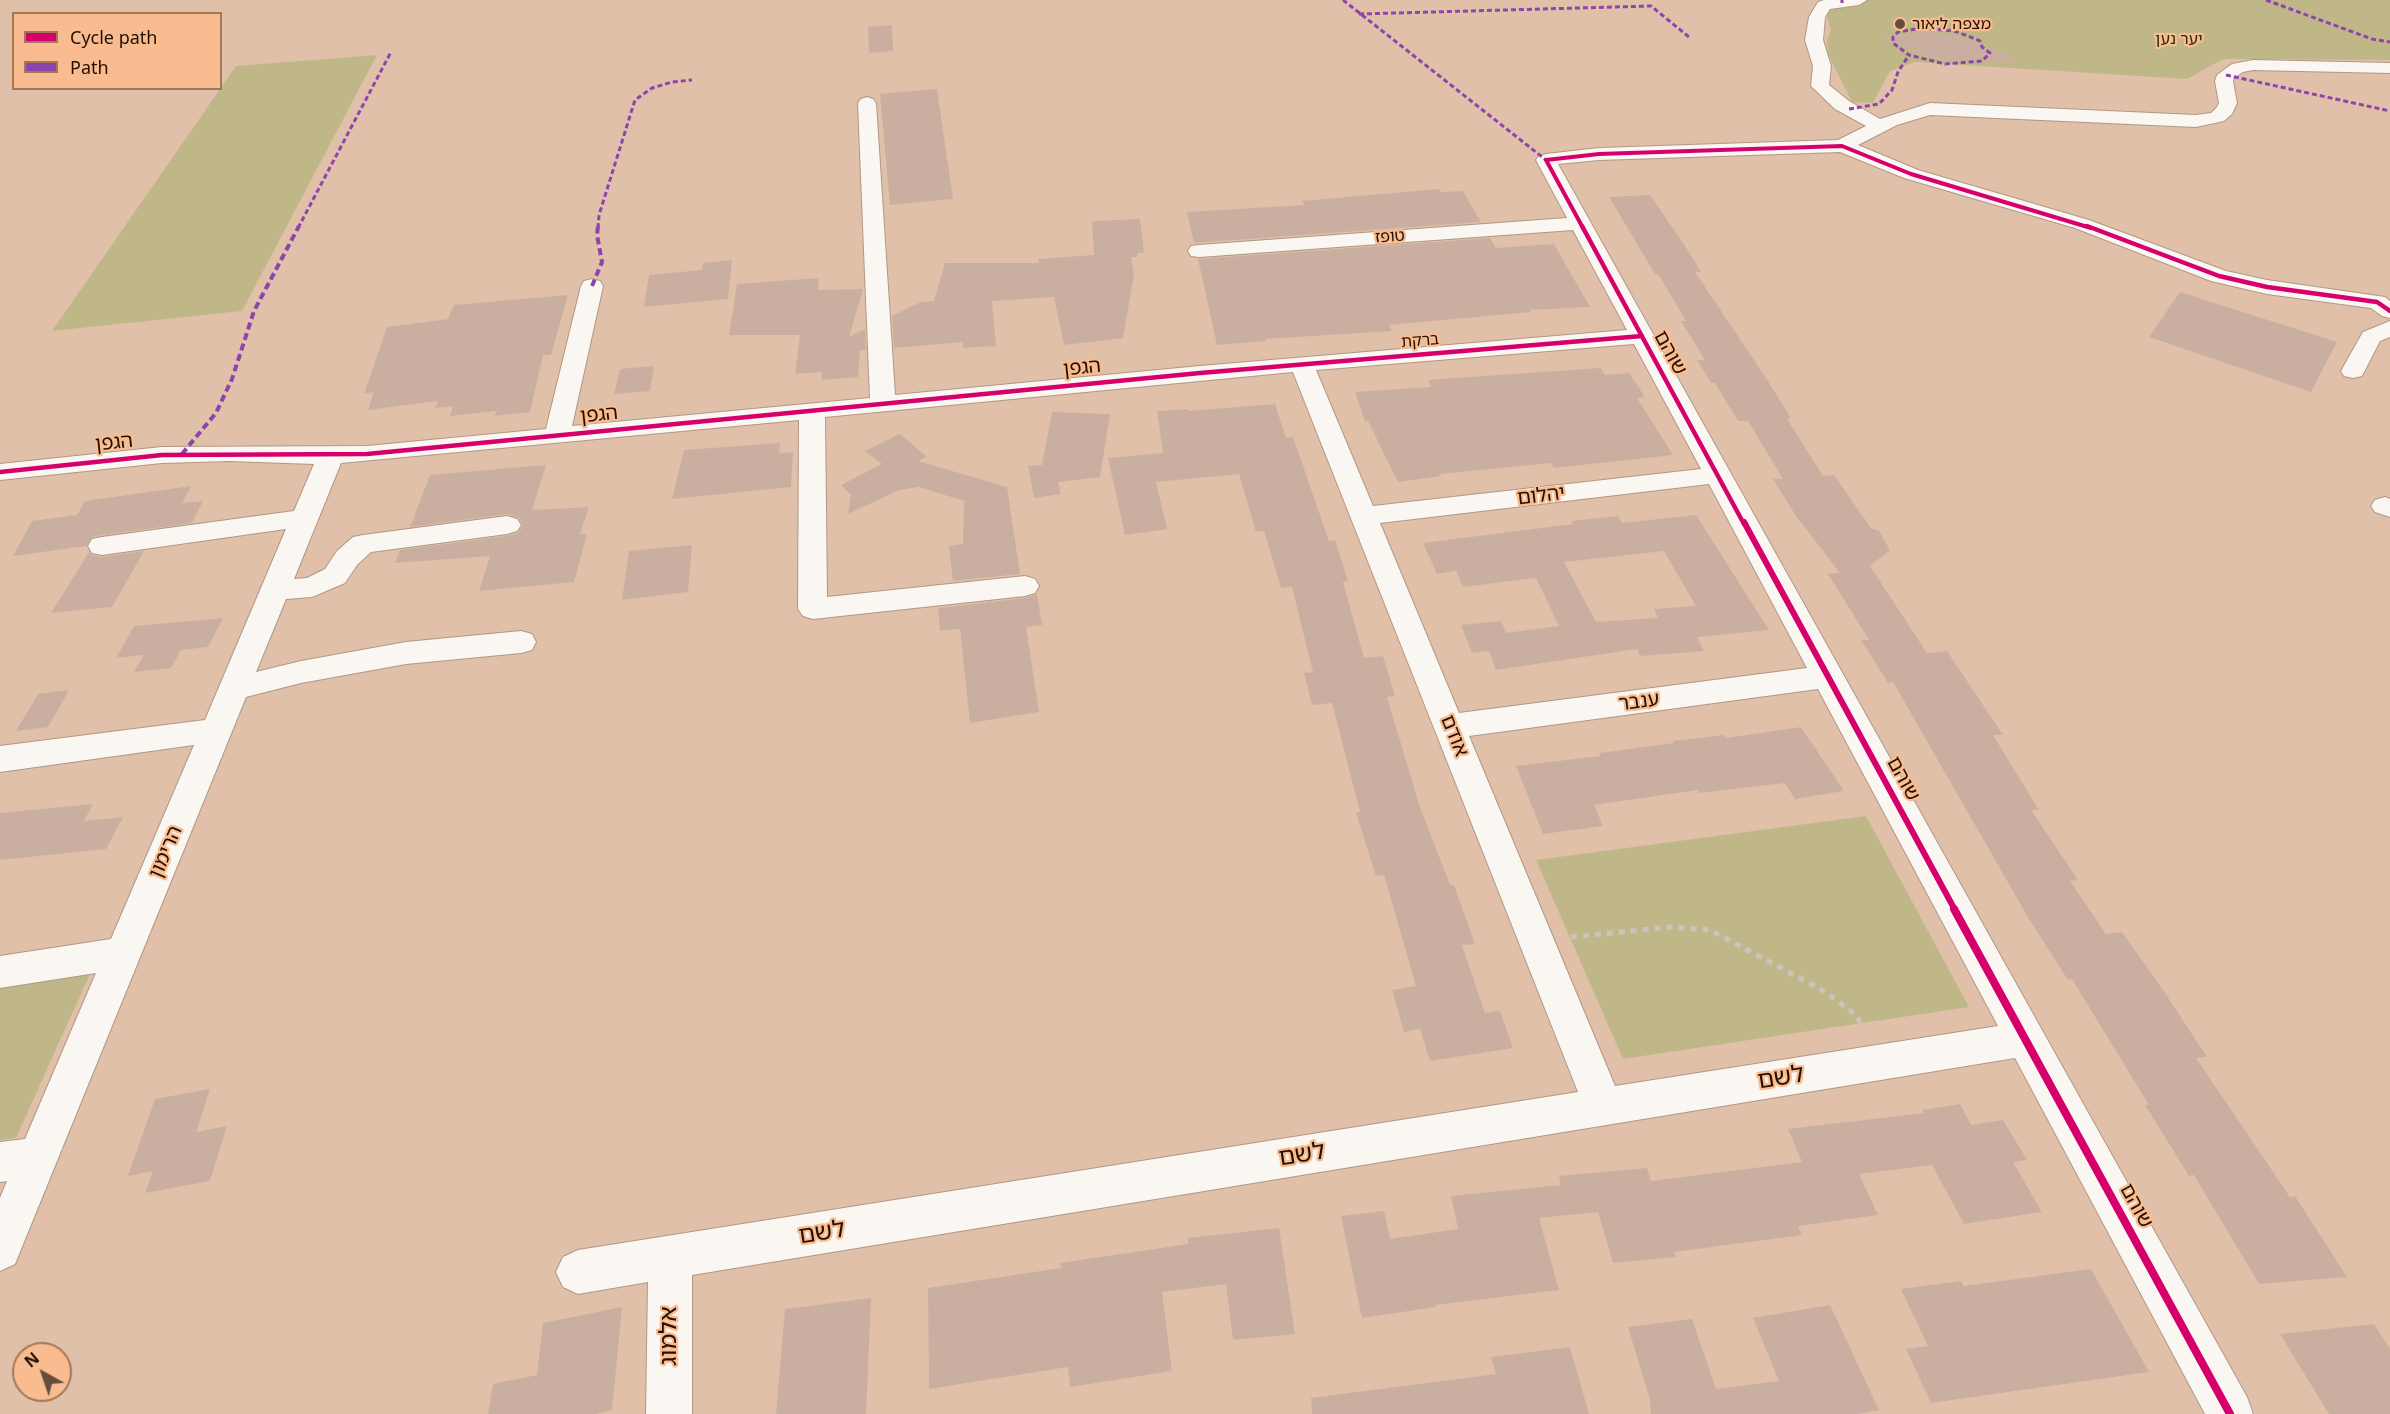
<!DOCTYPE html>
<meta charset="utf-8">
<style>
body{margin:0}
#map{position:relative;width:2390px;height:1414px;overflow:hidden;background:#e1c0a9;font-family:"Noto Sans",sans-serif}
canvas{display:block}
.legend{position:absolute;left:12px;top:12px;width:210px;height:78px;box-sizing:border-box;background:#f9bc91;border:2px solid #a47757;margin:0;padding:8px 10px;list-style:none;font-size:18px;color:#240f01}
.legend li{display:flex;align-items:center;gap:12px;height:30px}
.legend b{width:30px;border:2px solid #a47757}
.north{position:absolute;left:12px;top:1342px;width:60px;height:60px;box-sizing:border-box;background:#f9bc91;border:2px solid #a47757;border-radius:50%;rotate:320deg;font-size:16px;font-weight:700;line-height:24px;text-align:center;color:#240f01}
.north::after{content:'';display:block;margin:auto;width:21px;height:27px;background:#664d3c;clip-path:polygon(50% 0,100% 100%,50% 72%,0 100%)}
</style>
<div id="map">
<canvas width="2390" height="1414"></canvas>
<ul class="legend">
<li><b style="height:8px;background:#d6006c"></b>Cycle path</li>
<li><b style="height:8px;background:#8e44ad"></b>Path</li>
</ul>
<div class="north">N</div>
</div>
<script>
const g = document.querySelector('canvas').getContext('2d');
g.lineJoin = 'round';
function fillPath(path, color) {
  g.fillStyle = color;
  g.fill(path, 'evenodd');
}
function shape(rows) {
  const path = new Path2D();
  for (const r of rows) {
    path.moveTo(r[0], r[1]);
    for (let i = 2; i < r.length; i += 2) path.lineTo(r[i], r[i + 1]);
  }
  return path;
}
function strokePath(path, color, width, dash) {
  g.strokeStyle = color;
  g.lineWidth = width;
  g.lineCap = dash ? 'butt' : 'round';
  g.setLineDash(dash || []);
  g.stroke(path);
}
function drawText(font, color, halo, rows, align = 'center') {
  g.font = font + ' "Noto Sans","Noto Sans Hebrew",sans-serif';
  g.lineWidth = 4.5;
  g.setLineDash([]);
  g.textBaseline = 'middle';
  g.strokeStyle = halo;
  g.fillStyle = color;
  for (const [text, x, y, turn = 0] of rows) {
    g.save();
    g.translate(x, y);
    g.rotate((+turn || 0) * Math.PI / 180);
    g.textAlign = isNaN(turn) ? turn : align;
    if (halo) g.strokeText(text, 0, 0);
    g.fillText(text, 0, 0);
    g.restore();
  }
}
fillPath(shape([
 [1825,0,2390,0,2390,60,2223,59,2187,79,1915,62,1890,71,1873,103,1852,102,1828,54,1827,40,1831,30,1824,6],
 [377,55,242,311,52,331,236,66],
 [1866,816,1969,1007,1623,1059,1536,860],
 [90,974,16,1138,0,1140,0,986]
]), '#c0b789');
fillPath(shape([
 [892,25,893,51,869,53,868,27],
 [1931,32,1966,38,2019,61,1940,60,1877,36],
 [937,89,953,199,890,205,880,94],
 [1439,189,1441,192,1463,191,1481,222,1194,243,1187,212,1304,205,1302,201],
 [1650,195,1685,246,1701,272,1695,272,1768,381,1791,418,1787,419,1823,476,1834,475,1871,528,1879,531,1890,550,1870,566,1927,653,1947,651,2003,735,1993,735,2039,810,2031,810,2078,880,2070,881,2106,934,2122,932,2163,990,2207,1057,2196,1058,2290,1197,2295,1196,2347,1277,2259,1284,2194,1175,2189,1176,2145,1105,2149,1105,2072,979,2068,980,2029,919,1893,682,1888,683,1861,640,1869,640,1828,574,1840,573,1796,516,1773,479,1783,479,1748,421,1738,421,1715,383,1711,383,1697,360,1705,360,1681,321,1686,321,1658,274,1655,274,1609,197],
 [1140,219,1144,253,1138,253,1137,257,1131,257,1134,275,1123,338,1064,345,1054,297,992,301,996,346,963,348,963,342,894,348,892,316,921,302,934,301,945,263,1039,263,1038,259,1094,255,1092,221],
 [1490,238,1496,248,1554,244,1590,307,1530,310,1531,312,1389,325,1392,331,1265,339,1266,341,1217,345,1198,259],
 [732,260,728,299,644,307,649,275,702,270,703,263],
 [819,278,818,290,863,289,849,337,865,329,866,350,860,350,858,377,822,380,822,372,795,374,800,335,729,335,737,284],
 [2180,292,2337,342,2311,392,2149,337],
 [568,295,551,355,543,355,530,412,495,416,496,411,450,416,453,406,435,408,438,401,368,410,374,392,364,394,387,327,448,319,454,305],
 [654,366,650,391,614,394,620,369],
 [1600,368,1605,375,1629,373,1645,397,1637,398,1673,455,1554,468,1551,463,1440,474,1441,476,1398,482,1368,421,1365,421,1355,392,1431,387,1428,380],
 [1275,404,1286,438,1293,437,1329,541,1335,540,1348,581,1343,582,1364,658,1383,656,1395,696,1387,697,1419,804,1450,885,1454,885,1475,944,1462,945,1485,1013,1500,1011,1513,1048,1430,1061,1420,1029,1404,1032,1392,990,1416,986,1384,875,1376,876,1356,813,1360,812,1332,703,1312,705,1304,673,1313,672,1292,587,1281,588,1264,531,1256,532,1239,474,1156,482,1167,529,1125,535,1108,458,1163,453,1157,411,1188,409,1188,411],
 [1052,412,1110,414,1100,477,1058,482,1061,494,1034,498,1028,466,1042,465],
 [900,434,927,457,918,461,1007,487,1020,574,953,581,949,546,963,544,964,501,919,487,899,490,848,514,851,495,841,485,882,464,865,451],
 [780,443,779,453,793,452,791,487,672,499,684,450],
 [546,465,532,510,589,507,580,534,587,534,574,582,479,591,490,556,395,563,400,550,507,536,518,533,523,526,519,518,507,514,410,527,430,475],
 [191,486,182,503,203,501,192,523,102,535,92,537,86,546,13,556,32,521,77,515,85,501],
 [1696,515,1769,630,1697,637,1704,651,1640,656,1637,649,1496,670,1489,651,1472,653,1461,625,1501,621,1506,633,1559,626,1536,578,1463,587,1456,571,1437,574,1423,543,1573,524,1572,521,1618,516,1622,523],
 [1664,551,1696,606,1654,609,1658,618,1596,622,1564,562],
 [692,545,688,592,622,600,629,551],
 [144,551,112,607,51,613,89,552,92,555,102,557],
 [1037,594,1042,625,1026,627,1039,712,970,723,960,629,940,631,938,608,1025,598],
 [223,618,208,647,181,650,171,668,134,672,144,655,116,658,134,626],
 [69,690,48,727,16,731,38,694],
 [1801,727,1844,791,1795,799,1785,783,1699,793,1698,790,1594,805,1603,826,1543,834,1516,766,1600,756,1599,753,1674,743,1673,741,1724,735,1726,738],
 [93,804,84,821,123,817,106,849,0,860,0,813],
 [210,1089,196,1132,227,1126,210,1181,145,1193,153,1171,128,1176,155,1099],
 [1960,1104,1971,1125,2003,1120,2027,1160,2013,1162,2042,1212,1964,1224,1932,1165,1859,1174,1878,1215,1798,1226,1802,1235,1674,1252,1676,1257,1613,1263,1598,1212,1539,1218,1559,1290,1435,1305,1436,1307,1362,1318,1341,1216,1384,1211,1390,1239,1458,1229,1451,1196,1561,1185,1559,1176,1647,1168,1651,1181,1802,1162,1788,1129,1924,1113,1922,1110],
 [1279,1228,1295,1334,1233,1340,1226,1284,1162,1292,1172,1371,1070,1387,1068,1367,929,1389,928,1288,1061,1268,1060,1263,1188,1244,1188,1238],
 [2091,1269,2149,1372,1931,1403,1906,1349,1928,1346,1901,1289,1961,1281,1964,1286],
 [871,1298,866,1414,776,1414,785,1309],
 [1830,1305,1879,1410,1857,1414,1651,1414,1650,1400,1628,1327,1692,1319,1716,1389,1779,1381,1753,1318],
 [622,1307,612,1410,595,1414,488,1414,493,1384,537,1375,543,1323],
 [2374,1324,2390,1349,2390,1414,2329,1414,2280,1334],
 [1570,1347,1589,1414,1312,1414,1311,1398,1496,1374,1491,1357]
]), '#caafa1');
const minor = shape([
 [1824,0,1867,0,1859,5,1830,9,1825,17,1823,40,1831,66,1829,85,1849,101,1880,119,1930,103,2196,115,2211,113,2217,107,2219,103,2215,81,2217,75,2232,64,2253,60,2390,63,2390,73,2253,70,2243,72,2234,78,2233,81,2237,103,2232,114,2224,121,2196,127,1930,115,1897,125,1858,145,1918,170,2089,220,2226,271,2267,280,2385,297,2390,301,2390,318,2382,316,2371,308,2267,294,2211,281,2075,228,1904,178,1840,152,1599,160,1558,164,2247,1397,2253,1414,2205,1414,2015,1058,692,1275,692,1414,646,1414,648,1282,578,1294,563,1287,556,1272,563,1257,578,1250,1578,1092,1293,372,825,417,827,597,1025,576,1035,579,1039,586,1035,593,1025,596,813,619,803,616,798,609,799,420,341,463,294,579,307,578,325,569,337,551,353,537,363,535,507,516,517,519,521,525,517,531,507,534,371,552,357,565,345,583,312,597,286,599,256,672,301,661,406,642,521,631,532,634,536,642,532,650,521,653,406,664,301,683,246,697,15,1264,0,1271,0,1198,7,1181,0,1182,0,1142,25,1139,96,973,0,988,0,956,111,939,194,745,0,772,0,746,205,720,286,529,102,555,92,553,88,546,92,539,102,537,294,511,314,464,230,461,162,463,0,480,0,464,162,447,367,446,546,429,581,286,584,281,592,279,600,281,603,286,572,426,870,398,858,103,861,99,867,97,873,99,876,103,895,395,1200,366,1627,330,1573,230,1199,257,1191,256,1188,251,1191,246,1199,245,1567,218,1536,160,1539,156,1546,154,1599,148,1838,140,1866,126,1835,109,1811,86,1813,66,1805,40,1809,17,1818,2,1824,0],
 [1634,344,1701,469,1373,506,1316,370,1634,344],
 [1709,484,1807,668,1459,713,1380,523,1709,484],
 [1818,689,1998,1026,1615,1086,1469,736,1818,689],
 [2390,321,2390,337,2380,341,2362,376,2353,378,2344,376,2341,371,2363,332,2390,321],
 [2385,497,2390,499,2390,517,2375,512,2371,506,2375,500,2385,497]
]);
strokePath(minor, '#b19785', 2);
strokePath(shape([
 [1571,937,1671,927,1710,930,1824,991,1856,1015,1865,1032]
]), '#cdc3bd', 5, [6, 6]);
fillPath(minor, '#faf6f2');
strokePath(shape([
 [1343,0,1546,160],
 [1842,0,1842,3],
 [2266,0,2372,39,2390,42],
 [1359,14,1651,6,1689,37],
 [1922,28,1954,31,1968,36,1980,41,1982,47,1990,53,1982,61,1945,64,1909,55,1893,43,1893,37,1898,32,1922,28],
 [2226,75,2390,111],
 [1849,109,1879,104,1892,90,1898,72,1909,55],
 [298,228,391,52],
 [598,228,599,215,635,100,652,88,672,82,692,80]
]), '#8e44ad', 3, [5, 3]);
strokePath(shape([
 [592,286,602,262,597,235,598,226],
 [182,454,216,413,232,379,254,311,299,226]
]), '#8e44ad', 4, [7, 4]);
strokePath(shape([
 [1583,228,1546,160,1599,154,1842,146,1911,174,2091,228]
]), '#d6006c', 4);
strokePath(shape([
 [1582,226,1744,524],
 [2087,226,2219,276,2267,287,2377,302,2390,311],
 [0,472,162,455,367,454,1200,373,1642,336]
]), '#d6006c', 4.5);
strokePath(shape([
 [1744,522,1955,910]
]), '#d6006c', 6);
strokePath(shape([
 [1954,909,2230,1414]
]), '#d6006c', 8);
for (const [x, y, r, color] of [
 [1900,24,6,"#664d3c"]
]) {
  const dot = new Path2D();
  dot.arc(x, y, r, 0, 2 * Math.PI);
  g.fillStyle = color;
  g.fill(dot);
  strokePath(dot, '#f9bc91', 2);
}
drawText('16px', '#240f01', '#f9bc91', [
 ["מצפה ליאור",1912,24]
], 'left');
drawText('16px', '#282c08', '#f9bc91', [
 ["יער נען",2179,39]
]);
drawText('16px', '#240f01', '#f9bc91', [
 ["טופז",1390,237,-4],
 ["ברקת",1420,341,-5]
]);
drawText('20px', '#240f01', '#f9bc91', [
 ["שוהם",1670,353,61],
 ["הגפן",1082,368,-6],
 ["הגפן",599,415,-6],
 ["הגפן",114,443,-6],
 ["יהלום",1541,496,-7],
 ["ענבר",1639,702,-7],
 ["אודם",1454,736,68],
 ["שוהם",1903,779,61],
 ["הרימון",166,852,-67],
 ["שוהם",2136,1206,61]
]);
drawText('24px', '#240f01', '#f9bc91', [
 ["לשם",1781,1078,-9],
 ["לשם",1302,1155,-9],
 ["לשם",822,1233,-9],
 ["אלמוג",669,1336,-90]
]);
</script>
